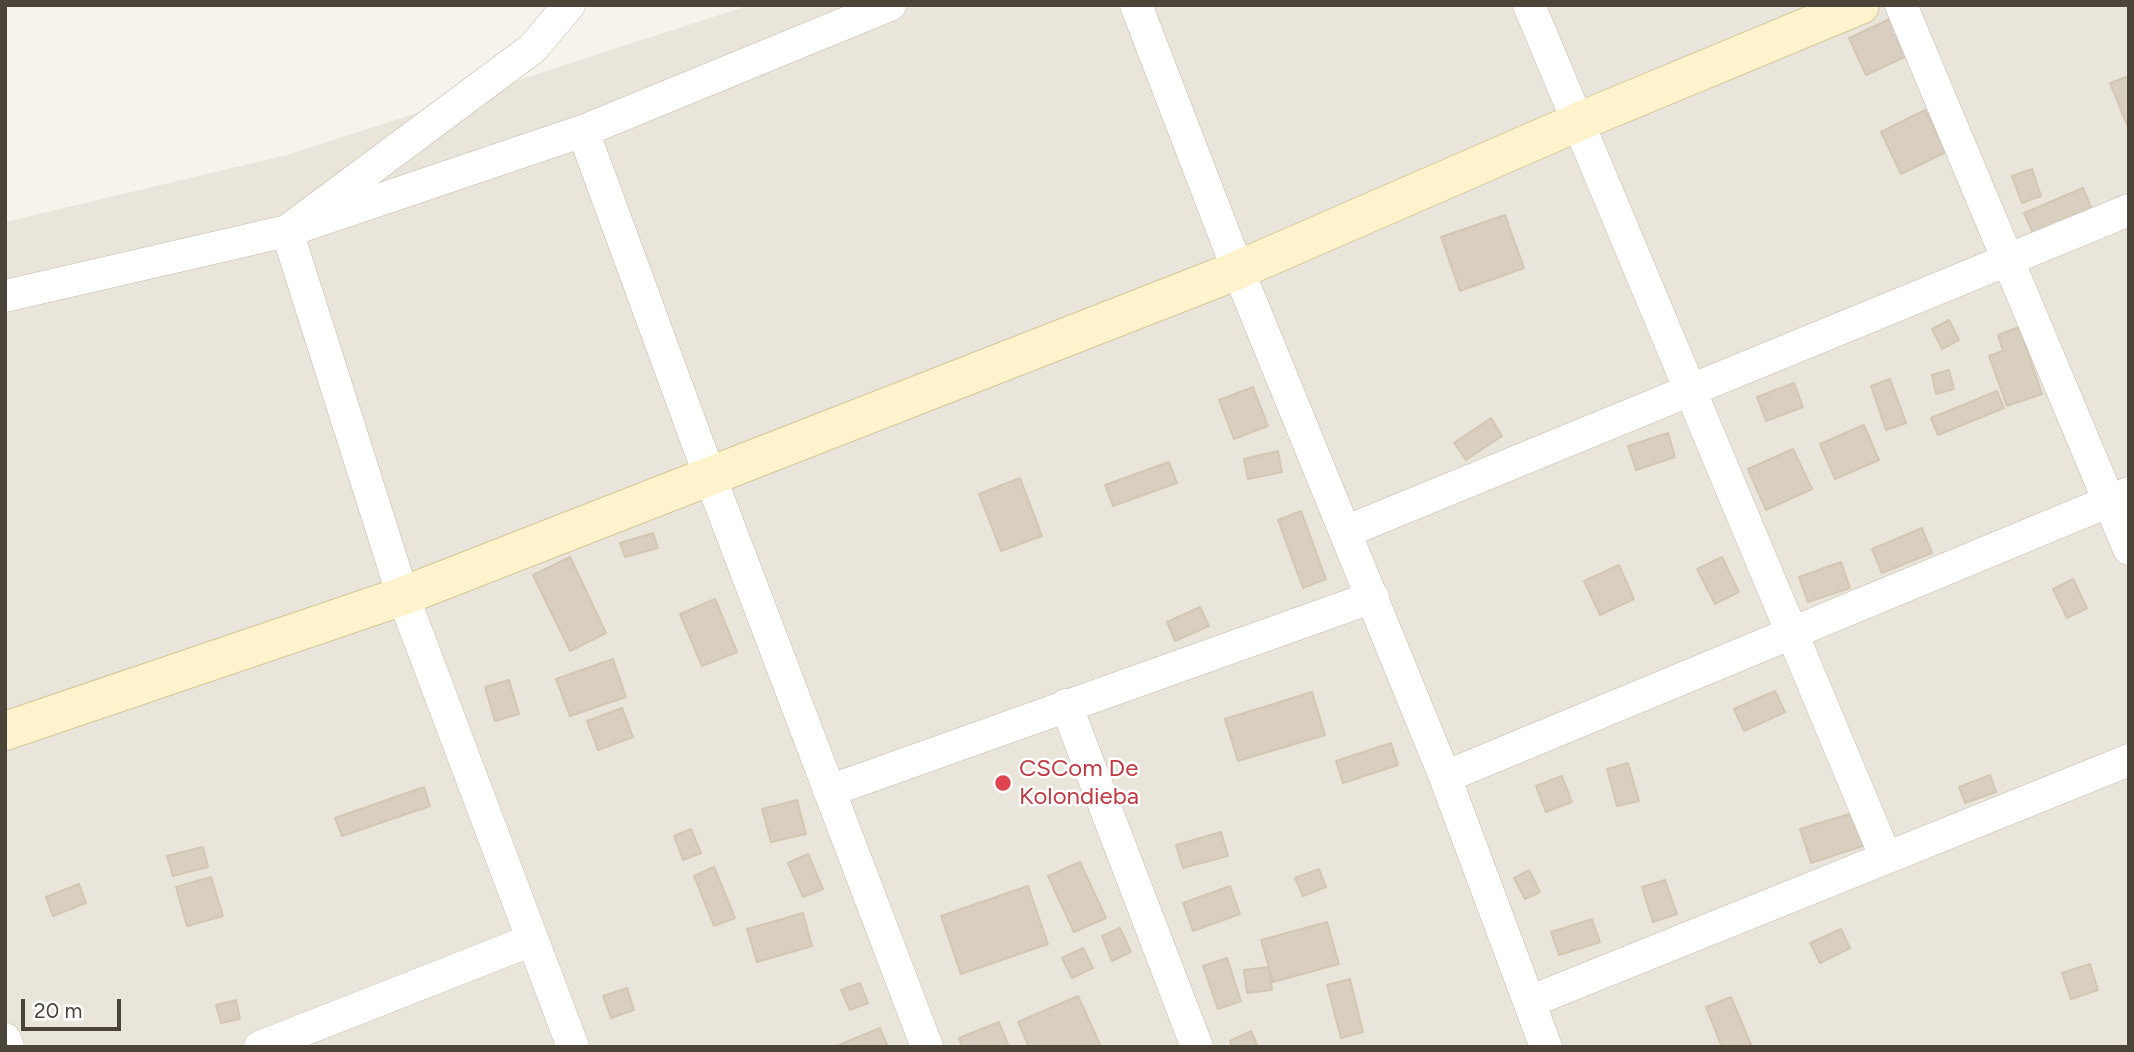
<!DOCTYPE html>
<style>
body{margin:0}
#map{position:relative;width:2134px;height:1052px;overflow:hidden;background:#f6f3ec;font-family:Figtree,sans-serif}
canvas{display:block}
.frame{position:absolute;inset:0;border:7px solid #4b4439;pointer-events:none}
.scale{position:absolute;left:21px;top:999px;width:100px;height:32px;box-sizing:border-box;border:4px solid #4b4439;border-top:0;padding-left:9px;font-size:21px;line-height:24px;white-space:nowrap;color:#4b4439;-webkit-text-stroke:5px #fff;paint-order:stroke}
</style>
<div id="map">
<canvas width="2134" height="1052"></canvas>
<div class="frame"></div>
<div class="scale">20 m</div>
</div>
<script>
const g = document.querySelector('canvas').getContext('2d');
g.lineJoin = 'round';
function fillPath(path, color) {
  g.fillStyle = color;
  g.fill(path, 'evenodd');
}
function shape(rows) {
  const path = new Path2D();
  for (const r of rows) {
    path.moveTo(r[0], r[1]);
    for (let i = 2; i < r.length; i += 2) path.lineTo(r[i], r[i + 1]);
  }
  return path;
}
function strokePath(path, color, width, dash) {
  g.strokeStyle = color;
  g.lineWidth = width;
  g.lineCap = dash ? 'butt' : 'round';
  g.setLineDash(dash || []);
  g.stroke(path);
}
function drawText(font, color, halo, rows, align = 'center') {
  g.font = font + ' Figtree,sans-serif';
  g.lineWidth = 5;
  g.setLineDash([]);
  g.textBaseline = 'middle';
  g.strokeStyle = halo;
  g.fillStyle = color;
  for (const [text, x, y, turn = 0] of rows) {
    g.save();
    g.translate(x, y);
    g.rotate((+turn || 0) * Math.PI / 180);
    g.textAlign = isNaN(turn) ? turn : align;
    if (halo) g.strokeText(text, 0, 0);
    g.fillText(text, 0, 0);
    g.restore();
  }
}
fillPath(shape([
 [750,5,2129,5,2129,1047,5,1047,5,222,287,155]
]), '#eae5da');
const building = shape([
 [1894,17,1911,54,1866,75,1849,38,1894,17],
 [2129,76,2129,130,2110,83,2129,76],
 [1925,110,1946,152,1901,174,1881,132,1925,110],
 [2032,169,2041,196,2022,203,2012,176,2032,169],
 [2083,188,2092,210,2034,235,2024,213,2083,188],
 [1505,215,1524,268,1460,291,1441,237,1505,215],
 [1949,320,1959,340,1942,349,1932,329,1949,320],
 [2019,327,2042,394,2007,406,1989,356,2003,351,1998,335,2019,327],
 [1949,370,1954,389,1936,394,1932,375,1949,370],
 [1890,379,1906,423,1886,430,1871,386,1890,379],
 [1794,383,1803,407,1766,421,1757,397,1794,383],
 [1253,387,1268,426,1234,439,1219,400,1253,387],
 [1997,391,2004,408,1938,435,1931,418,1997,391],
 [1491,418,1502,436,1466,460,1454,443,1491,418],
 [1864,425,1879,460,1835,479,1820,444,1864,425],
 [1668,433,1675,457,1636,470,1628,446,1668,433],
 [1793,449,1812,489,1766,510,1748,469,1793,449],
 [1278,451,1282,472,1248,479,1244,459,1278,451],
 [1169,462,1177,483,1113,506,1105,485,1169,462],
 [1020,478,1042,536,1001,551,979,494,1020,478],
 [1301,511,1326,579,1303,588,1278,520,1301,511],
 [1922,528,1932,553,1882,573,1872,549,1922,528],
 [653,533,658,548,625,557,620,543,653,533],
 [570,557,606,633,570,651,533,575,570,557],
 [1722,557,1739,592,1715,604,1697,569,1722,557],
 [1841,562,1850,588,1808,602,1799,577,1841,562],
 [1619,565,1634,599,1600,615,1584,581,1619,565],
 [2073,579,2087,608,2067,618,2053,589,2073,579],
 [715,599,737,652,702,666,680,614,715,599],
 [1200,607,1209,626,1175,641,1167,622,1200,607],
 [613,659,626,697,570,716,556,679,613,659],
 [509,680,519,714,495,721,485,687,509,680],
 [1775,691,1785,712,1744,731,1734,709,1775,691],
 [1312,692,1325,735,1238,761,1225,719,1312,692],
 [622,708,633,737,598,750,587,721,622,708],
 [1391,743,1398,765,1343,783,1336,761,1391,743],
 [1628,763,1639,801,1617,806,1607,769,1628,763],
 [1990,775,1996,792,1965,803,1959,787,1990,775],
 [1562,776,1572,802,1546,812,1536,786,1562,776],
 [424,787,430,806,342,836,335,818,424,787],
 [797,800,806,834,771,842,762,809,797,800],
 [1856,812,1866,845,1811,863,1800,829,1856,812],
 [691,829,701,853,683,860,674,836,691,829],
 [1221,832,1228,856,1183,868,1176,845,1221,832],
 [203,847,208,867,173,876,167,856,203,847],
 [808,854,823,889,803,897,788,863,808,854],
 [1080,862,1106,918,1074,932,1048,876,1080,862],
 [714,867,735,918,714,926,694,876,714,867],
 [1319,869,1326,887,1303,896,1295,878,1319,869],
 [1529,870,1540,892,1525,899,1514,878,1529,870],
 [211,877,223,916,187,926,176,887,211,877],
 [1665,880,1677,914,1653,922,1642,887,1665,880],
 [79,884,86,903,53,916,46,897,79,884],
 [1028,886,1048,944,961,974,941,916,1028,886],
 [1230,886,1240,914,1193,931,1183,903,1230,886],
 [803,913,812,946,757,962,747,929,803,913],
 [1592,919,1600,942,1559,955,1551,932,1592,919],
 [1327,922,1339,964,1273,982,1261,940,1327,922],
 [1120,928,1131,952,1112,961,1102,936,1120,928],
 [1841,929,1850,948,1820,963,1810,943,1841,929],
 [1083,948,1093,968,1072,978,1062,958,1083,948],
 [1227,958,1241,1001,1218,1009,1203,966,1227,958],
 [2090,964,2098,990,2071,999,2062,973,2090,964],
 [1269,967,1272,990,1247,993,1244,970,1269,967],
 [1350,979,1363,1032,1341,1038,1327,985,1350,979],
 [860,983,868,1003,850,1010,841,990,860,983],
 [627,988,634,1010,611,1018,603,996,627,988],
 [1078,996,1101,1047,1029,1047,1018,1022,1078,996],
 [1731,997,1752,1047,1722,1047,1706,1007,1731,997],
 [236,1000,240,1019,221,1023,216,1005,236,1000],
 [999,1022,1009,1047,962,1047,959,1038,999,1022],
 [880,1028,888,1047,834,1047,880,1028],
 [1251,1031,1258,1047,1232,1047,1230,1041,1251,1031]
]);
fillPath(building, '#d8cfc1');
strokePath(building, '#d3c7b4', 2);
const street = shape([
 [569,5,533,48,287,231,403,596,573,1047],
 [1136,5,1238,270,1445,777,1546,1047],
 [1529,5,1886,858],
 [1901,5,2129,549],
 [583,131,709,474,927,1047],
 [5,296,287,231,583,131,890,5],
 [1345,532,2129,210],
 [1066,705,1197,1047],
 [1445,777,2129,493],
 [829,791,1373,597],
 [1529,1002,2129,760],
 [5,1039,8,1047],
 [260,1047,532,940]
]);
const secondary = shape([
 [5,731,403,596,1238,270,1578,122,1860,5]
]);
strokePath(street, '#c2bbae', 33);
strokePath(secondary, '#d6c79b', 40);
strokePath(street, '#fff', 32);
strokePath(secondary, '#fff3cd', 38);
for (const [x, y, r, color] of [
 [1003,783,9,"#e0444e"]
]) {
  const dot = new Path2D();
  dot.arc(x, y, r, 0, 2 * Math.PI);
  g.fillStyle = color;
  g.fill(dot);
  strokePath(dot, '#fff', 2.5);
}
drawText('24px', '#be3a42', '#fff', [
 ["CSCom De",1019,769],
 ["Kolondieba",1019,797]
], 'left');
</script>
